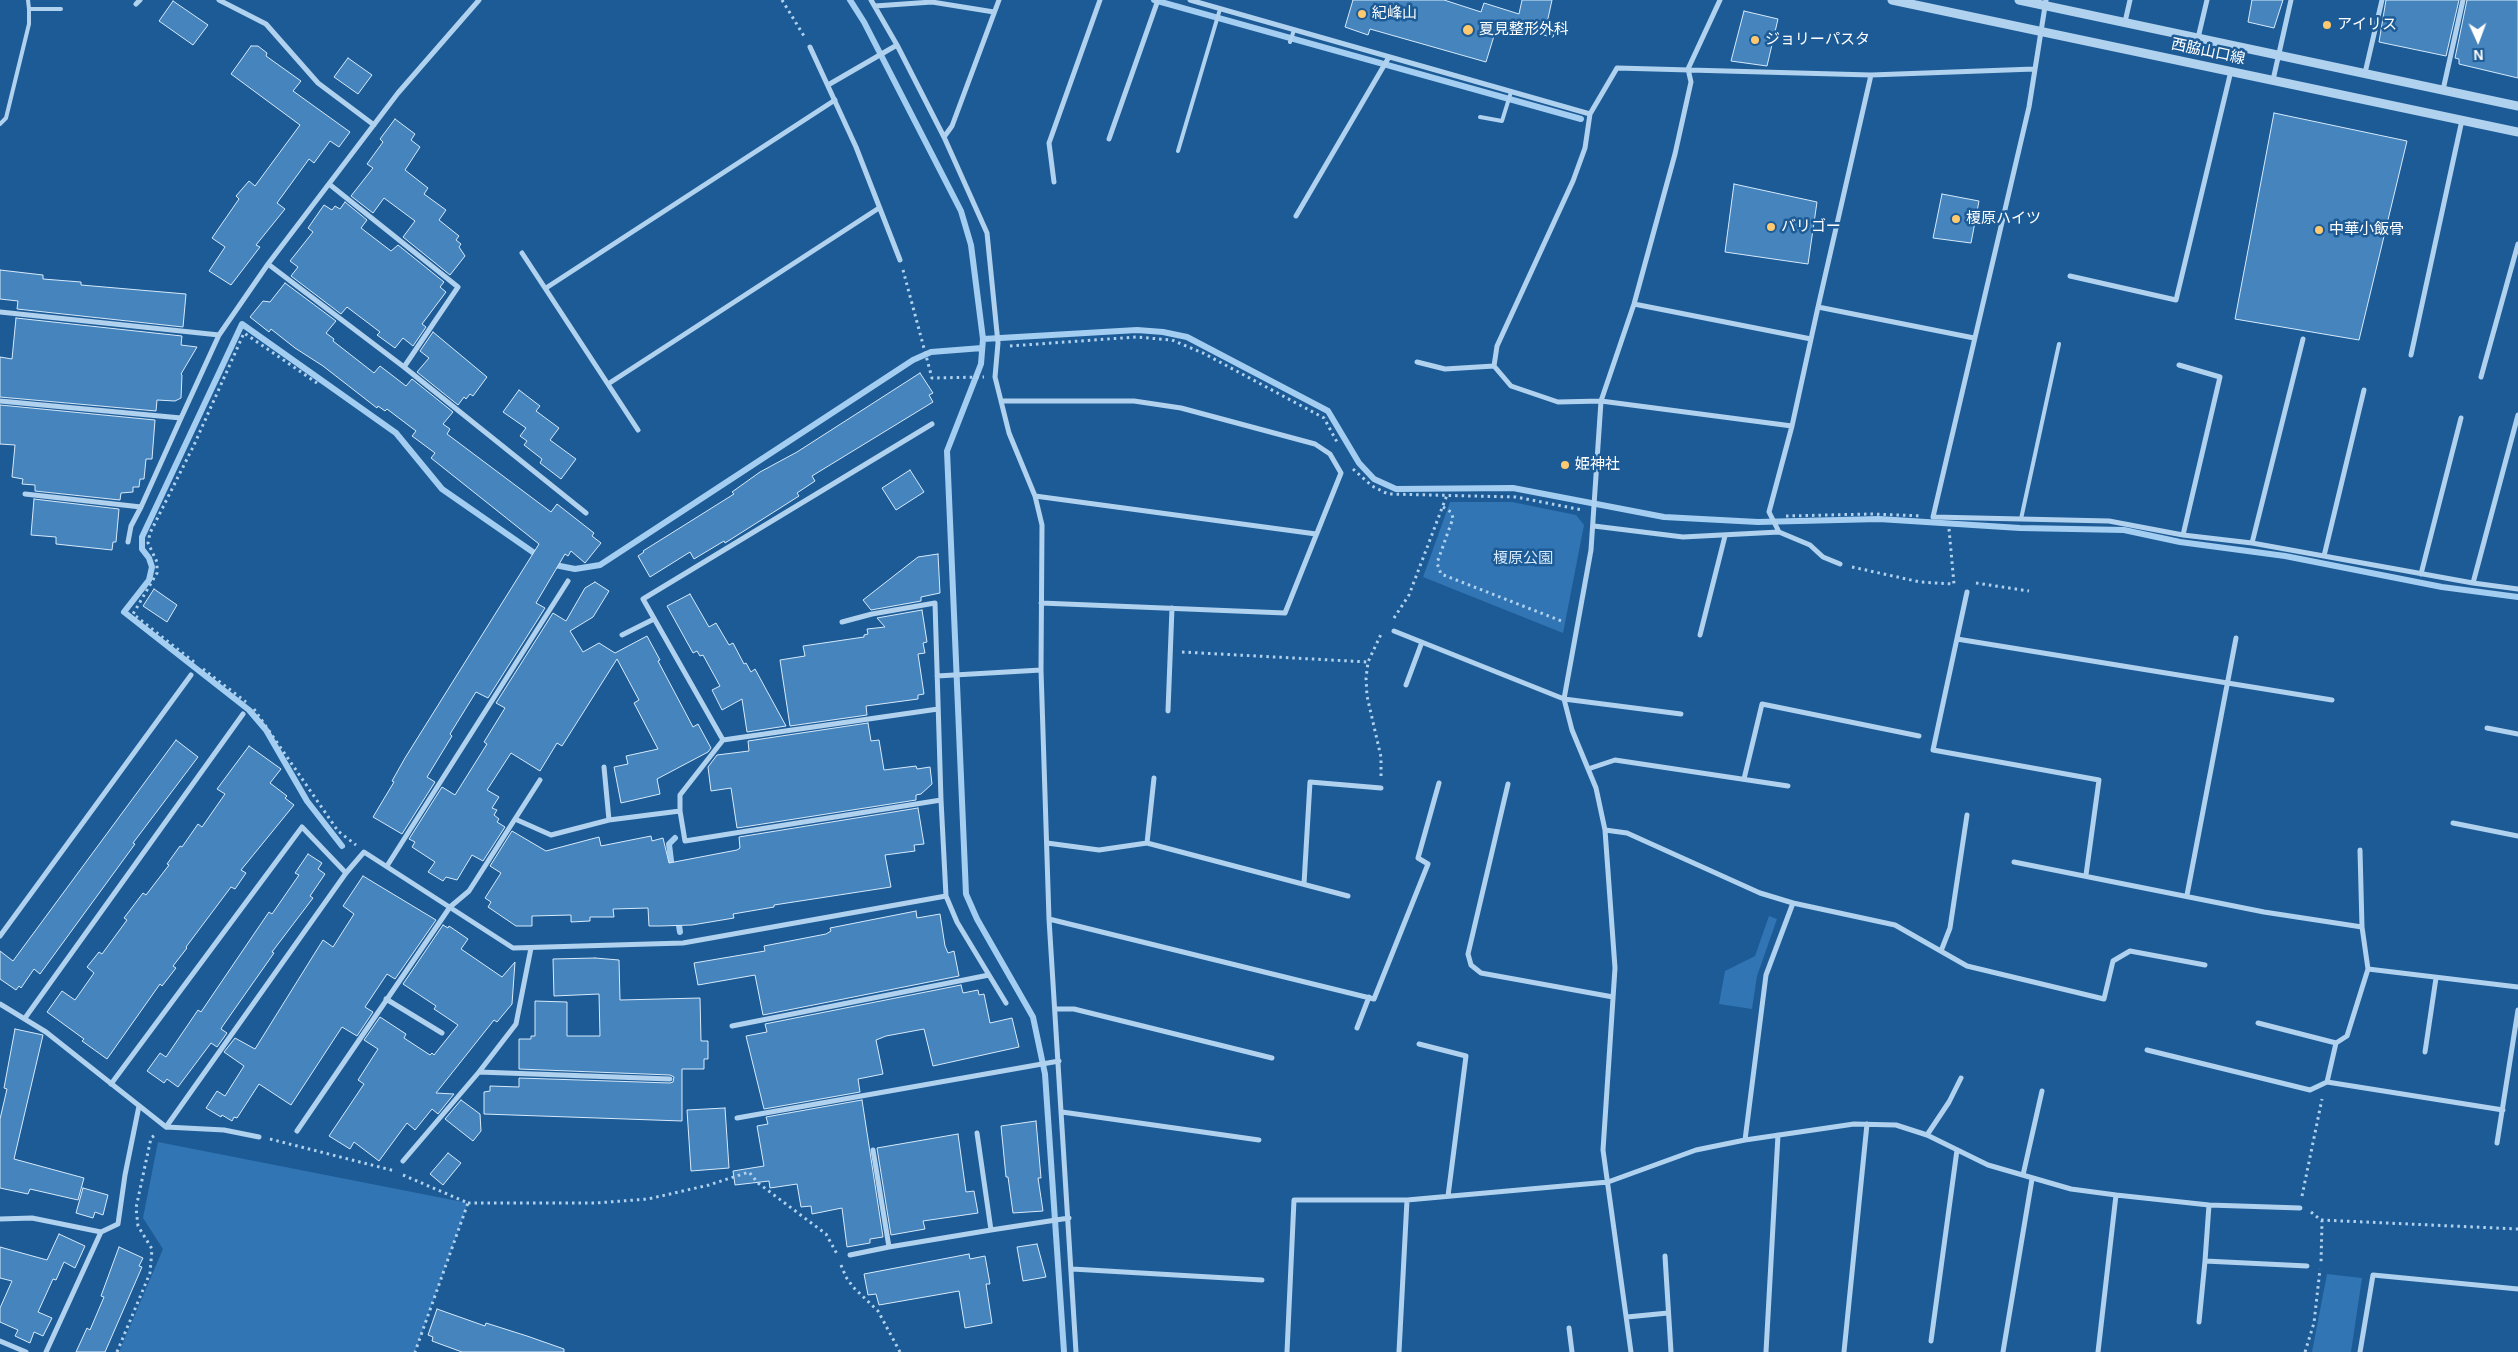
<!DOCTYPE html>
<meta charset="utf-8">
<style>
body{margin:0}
#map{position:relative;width:2518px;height:1352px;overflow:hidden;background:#1d5b96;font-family:Arial,sans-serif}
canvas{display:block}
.north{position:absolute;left:2453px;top:15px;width:50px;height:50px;-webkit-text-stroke:4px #1d5b96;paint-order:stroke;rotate:178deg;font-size:14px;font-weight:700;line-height:20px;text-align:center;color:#fff}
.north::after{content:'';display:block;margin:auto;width:18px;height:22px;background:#fff;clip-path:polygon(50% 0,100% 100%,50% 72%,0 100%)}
</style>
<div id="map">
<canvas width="2518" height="1352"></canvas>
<div class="north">N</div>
</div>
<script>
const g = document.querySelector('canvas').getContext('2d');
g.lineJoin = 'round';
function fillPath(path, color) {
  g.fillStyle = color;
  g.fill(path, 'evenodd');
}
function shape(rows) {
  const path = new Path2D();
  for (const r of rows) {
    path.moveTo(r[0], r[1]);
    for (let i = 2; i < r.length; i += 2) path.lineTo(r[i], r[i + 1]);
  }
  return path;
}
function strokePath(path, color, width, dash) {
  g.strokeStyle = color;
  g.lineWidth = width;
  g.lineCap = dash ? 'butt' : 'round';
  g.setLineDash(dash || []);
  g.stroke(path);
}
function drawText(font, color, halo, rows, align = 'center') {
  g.font = font + ' Arial,"Noto Sans JP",sans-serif';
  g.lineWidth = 5;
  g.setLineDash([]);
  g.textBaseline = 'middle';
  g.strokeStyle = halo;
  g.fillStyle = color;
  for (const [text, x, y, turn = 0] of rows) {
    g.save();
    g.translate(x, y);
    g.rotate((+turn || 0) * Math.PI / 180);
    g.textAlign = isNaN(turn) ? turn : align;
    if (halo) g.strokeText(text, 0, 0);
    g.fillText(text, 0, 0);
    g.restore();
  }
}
fillPath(shape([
 [1450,502,1512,502,1576,515,1584,525,1563,633,1423,577],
 [1769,916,1777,919,1757,976,1752,1009,1719,1004,1725,971,1755,956],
 [158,1142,468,1203,415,1352,119,1352,163,1249,143,1218],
 [2327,1274,2362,1278,2351,1352,2312,1352]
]), '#3175b4');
strokePath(shape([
 [850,0,864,22,961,211,971,245,983,339,981,364,947,451,966,894,977,919,1033,1017,1045,1074,1064,1352],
 [1154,0,1581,119],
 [983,339,1137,330,1163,332,1187,337,1328,411,1359,463,1374,479,1396,489,1513,488,1664,517,1758,522,1879,519,2020,528,2124,530,2180,542,2285,556,2442,587,2518,597],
 [550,564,575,569,600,565,913,360,931,352,982,348],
 [342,846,307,801,266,730,249,710,124,612,149,580,152,567,149,558,142,549,142,537,242,324,396,433,442,489,540,557],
 [672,869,669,844,675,838],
 [678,919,680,932]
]), '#a4cef1', 6);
const building = shape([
 [1353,0,1444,0,1481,12,1484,3,1519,14,1522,0,1552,0,1547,23,1556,26,1553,37,1497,26,1486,62,1370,29,1368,35,1345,27,1353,0],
 [2252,0,2283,0,2274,28,2248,22,2252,0],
 [2386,0,2459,0,2446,56,2379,42,2386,0],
 [2467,0,2518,0,2518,78,2459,64,2459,59,2455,58,2467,0],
 [173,1,208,25,193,45,159,21,173,1],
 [1744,11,1778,19,1767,66,1731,61,1744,11],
 [251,46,258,46,267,53,266,56,301,81,293,91,350,132,339,147,330,141,314,163,309,159,277,203,285,209,256,245,260,247,231,285,209,271,225,247,212,238,239,199,236,196,249,181,255,186,300,125,231,74,251,46],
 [348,58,372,75,358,94,334,77,348,58],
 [2274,113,2407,141,2359,340,2235,319,2274,113],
 [395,119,415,134,411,140,420,147,405,170,428,188,424,194,446,210,439,220,459,236,456,240,461,244,459,247,465,256,450,275,403,237,415,221,384,198,373,213,351,196,373,168,367,164,383,142,380,139,395,119],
 [1734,184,1817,202,1808,264,1725,252,1734,184],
 [1942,194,1979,201,1971,243,1933,238,1942,194],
 [345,202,367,220,361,228,391,251,398,245,444,282,440,287,446,292,422,324,426,327,413,346,403,338,395,348,377,335,380,332,347,307,341,314,291,276,298,267,290,261,313,232,308,228,324,205,332,210,335,206,340,209,345,202],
 [0,270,43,275,43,279,81,282,81,285,186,294,183,327,17,309,18,301,0,299,0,270],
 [285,283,336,321,326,333,334,339,333,341,374,373,380,366,406,386,412,379,453,412,443,424,450,429,447,434,551,512,557,504,594,533,592,536,601,543,585,563,571,551,568,556,565,554,536,603,545,608,488,698,476,692,450,734,452,736,427,777,435,782,402,834,373,817,394,782,392,781,405,758,539,544,431,458,435,453,412,436,416,431,387,409,385,411,378,406,377,408,323,366,295,348,271,329,269,332,250,317,263,301,270,302,285,283],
 [16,318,182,336,181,345,197,347,181,374,182,375,181,398,175,401,157,400,156,411,0,397,0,357,12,359,16,318],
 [433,332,487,377,473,396,470,394,466,399,464,397,458,405,417,372,429,358,420,351,433,332],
 [920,373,933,393,929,395,933,402,812,476,815,481,797,493,799,496,725,543,724,541,694,559,690,552,650,577,638,556,644,552,643,551,734,494,732,492,760,472,797,452,920,373],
 [519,390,540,406,536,411,559,428,550,440,576,459,561,479,540,463,542,459,524,445,527,441,520,436,526,428,503,412,519,390],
 [0,405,155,420,152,459,146,459,144,479,140,479,139,487,133,487,133,492,121,493,120,500,35,491,35,485,22,484,23,479,12,477,15,445,0,444,0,405],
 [910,470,924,492,896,510,882,488,910,470],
 [34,499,119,509,116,542,113,542,112,550,56,544,56,537,31,535,34,499],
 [938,554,940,593,921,597,921,601,871,610,863,600,918,557,938,554],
 [595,582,609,591,593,617,570,631,583,652,599,643,615,653,647,636,660,660,658,661,693,727,698,724,711,748,708,752,657,779,660,794,621,803,614,767,628,764,626,756,658,749,634,703,639,700,617,659,562,746,557,743,540,771,511,753,487,790,499,797,492,808,497,810,494,815,499,819,497,822,505,827,483,861,472,855,457,880,446,877,443,881,428,872,435,862,412,847,415,842,409,839,442,787,455,795,487,744,484,742,505,708,496,703,553,613,566,621,585,588,595,582],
 [154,589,177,605,167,622,143,606,154,589],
 [690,594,709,627,716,623,729,645,733,643,744,664,746,663,751,672,755,669,786,726,747,732,742,699,722,710,712,690,720,686,703,655,700,656,697,651,693,653,667,606,690,594],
 [922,610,927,642,923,643,925,653,918,654,924,694,918,695,918,699,866,706,867,715,790,726,780,660,805,656,803,646,864,637,864,635,868,634,867,629,885,627,877,618,922,610],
 [868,723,871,741,879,740,884,770,916,766,917,769,930,767,932,784,921,794,916,795,916,800,737,828,731,788,711,791,708,767,717,755,749,751,748,741,868,723],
 [176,740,198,757,133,843,135,844,40,974,34,969,21,988,19,986,16,990,0,979,0,951,13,961,176,740],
 [249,746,281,769,270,783,287,796,285,798,294,805,241,870,246,873,235,889,231,887,186,947,187,948,173,966,176,968,162,986,160,984,107,1059,82,1041,84,1039,47,1012,62,991,75,1000,94,973,87,967,99,952,102,954,127,920,124,918,143,893,146,895,169,865,167,864,180,846,182,847,198,824,202,827,225,794,217,789,249,746],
 [918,808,924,844,914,845,915,851,885,855,891,887,774,905,774,907,733,914,734,918,692,925,660,926,649,926,648,908,613,909,614,917,590,917,590,921,571,922,571,915,532,916,532,926,516,926,488,907,491,902,485,898,501,873,490,866,512,831,546,851,599,837,601,846,651,836,652,841,663,838,669,863,737,850,740,848,739,837,918,808],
 [308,854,322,863,318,869,325,874,310,896,313,898,272,952,274,953,222,1027,221,1029,227,1033,217,1047,211,1043,178,1087,167,1079,164,1083,147,1071,160,1053,166,1057,198,1010,201,1012,256,931,269,912,272,914,299,875,295,873,308,854],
 [363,876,436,920,395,979,387,974,365,1007,373,1012,357,1036,342,1027,291,1105,259,1084,237,1118,234,1117,232,1121,222,1115,221,1117,206,1108,217,1091,225,1096,244,1066,224,1052,235,1038,255,1049,323,940,333,947,354,914,343,906,363,876],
 [916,911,917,918,940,914,945,946,948,953,954,951,959,976,763,1015,755,975,698,985,694,963,765,951,764,946,826,934,831,931,830,928,916,911],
 [443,925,448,928,449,926,468,939,461,949,502,977,515,962,512,1004,497,1022,494,1020,436,1093,454,1094,438,1114,432,1109,415,1130,407,1123,379,1161,354,1142,350,1149,329,1136,364,1084,358,1080,378,1049,364,1040,380,1017,406,1034,404,1038,430,1055,432,1053,434,1055,458,1025,434,1009,436,1006,403,984,443,925],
 [595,958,619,960,620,1000,700,998,701,1041,708,1041,708,1059,704,1059,704,1069,682,1069,682,1121,484,1114,484,1092,490,1091,490,1086,519,1087,519,1078,670,1083,673,1082,674,1077,670,1075,519,1069,519,1039,531,1039,531,1036,535,1036,535,1001,567,1002,567,1036,600,1036,599,994,554,996,553,959,595,958],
 [961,985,963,993,978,990,979,995,984,994,990,1023,1012,1018,1019,1047,933,1066,924,1029,886,1036,876,1040,883,1074,858,1079,860,1092,764,1109,746,1036,767,1032,765,1024,961,985],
 [15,1029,43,1035,14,1159,84,1178,78,1200,30,1189,28,1194,0,1188,0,1119,7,1089,4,1088,15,1029],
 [461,1100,480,1114,481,1131,473,1141,445,1119,461,1100],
 [862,1100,883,1237,870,1239,870,1243,847,1247,842,1208,812,1214,811,1206,801,1207,797,1184,770,1188,769,1181,735,1185,733,1171,764,1166,757,1126,768,1124,766,1117,862,1100],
 [725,1108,729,1168,691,1171,687,1110,725,1108],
 [1036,1121,1041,1178,1038,1178,1043,1211,1013,1213,1008,1177,1006,1177,1001,1126,1036,1121],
 [958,1134,966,1192,974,1191,978,1213,923,1221,925,1229,891,1235,877,1148,958,1134],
 [448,1153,461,1163,443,1185,430,1174,448,1153],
 [83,1188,108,1195,103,1215,95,1212,93,1218,76,1213,83,1188],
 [59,1234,85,1246,75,1268,64,1262,56,1280,53,1279,38,1312,52,1318,43,1336,34,1332,30,1343,15,1336,18,1330,0,1322,0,1308,12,1281,0,1278,0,1247,47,1260,59,1234],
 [1037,1244,1046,1277,1023,1281,1017,1247,1037,1244],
 [119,1247,143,1258,139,1266,142,1267,105,1352,76,1352,87,1328,90,1330,104,1297,101,1296,119,1247],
 [969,1254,970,1259,985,1256,990,1284,986,1284,992,1323,965,1328,959,1291,879,1305,876,1294,868,1295,864,1274,969,1254],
 [437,1309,485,1326,486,1323,527,1336,564,1349,564,1352,462,1352,432,1341,433,1337,428,1335,437,1309]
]);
fillPath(building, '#4584bd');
strokePath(building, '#d7eafb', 1);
strokePath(shape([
 [782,0,804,36],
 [903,270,932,378,984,377],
 [1010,346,1136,337,1172,340,1203,353,1324,418,1337,442],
 [1353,469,1372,486,1388,494,1516,497,1582,510],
 [1443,507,1451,512,1453,518,1437,563,1441,574,1564,622],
 [1786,516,1871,514,1922,516],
 [1949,529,1954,584],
 [1852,567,1920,582,1953,584],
 [1976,583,2029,591],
 [1394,618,1409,595,1447,495],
 [1182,652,1368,662],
 [194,662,133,614,157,573,157,562,148,543,150,533,194,445,244,333,317,383],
 [203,669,246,702],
 [254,709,338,831,356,845],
 [1381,776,1381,757,1367,696,1366,678,1368,662,1382,632],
 [270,1139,395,1171],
 [403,1175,468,1203,415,1352],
 [2302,1196,2322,1099],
 [468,1203,596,1203,648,1199,709,1185,749,1172,758,1183,826,1234,837,1254],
 [2311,1212,2322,1221,2321,1263],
 [2321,1220,2518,1229],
 [841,1265,846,1277,853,1287,878,1311,900,1352],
 [117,1352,150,1273,152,1249,138,1226,136,1208,151,1138,155,1135],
 [2305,1352,2314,1323,2320,1269]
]), '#b0d2ef', 3, [2.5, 4]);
strokePath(shape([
 [28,0,29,9],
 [1290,42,1294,30],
 [1480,117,1502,121,1511,92],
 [0,124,6,118,29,24,29,9,61,9],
 [1178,151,1220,9],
 [2021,519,2059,344]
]), '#b0d2ef', 4);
strokePath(shape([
 [219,0,266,24,318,83,374,125],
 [871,0,897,45,944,137,987,233,998,343,995,377,1009,433,1035,496,1042,525,1041,670,1049,919,1076,1352],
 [1190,0,1590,114],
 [2046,0,2029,107,1933,517,2109,521,2183,535,2252,543,2473,583,2518,589],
 [136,4,140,0],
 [875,6,932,2,994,12],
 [2125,22,2130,0],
 [2198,38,2207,0],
 [810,47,856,147,900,260],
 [2365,73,2382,0],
 [1871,75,1818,307,1974,338],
 [2273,80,2291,0],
 [828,85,897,45],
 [2443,90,2463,0],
 [944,137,952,126,999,0],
 [1109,139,1158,0],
 [1054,182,1049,143,1100,0],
 [329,184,458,287,404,367,586,513],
 [1296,216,1389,57],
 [522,253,638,430],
 [268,264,398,93,479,0],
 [2070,276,2176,300,2231,71],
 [546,288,835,100],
 [1634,304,1811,339],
 [0,312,219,335,181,418],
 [219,335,268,264,404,367],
 [2411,355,2462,120],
 [1417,362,1445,369,1494,366,1497,346,1573,181,1585,148,1590,114,1617,68,1871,75,2034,69],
 [2179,365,2220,377,2183,535],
 [1494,366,1511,386,1558,402,1601,401,1792,426,1818,307],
 [2481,377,2518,244],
 [608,384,879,208],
 [0,401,181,418,141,507,25,494],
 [1002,401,1134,401,1181,408,1315,444,1330,454,1341,473,1285,613,1041,603],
 [932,424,643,599,723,740,938,709],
 [1035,496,1316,534],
 [1594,526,1683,537,1779,532,1810,545,1823,557,1840,564],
 [1779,532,1769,512,1792,426],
 [128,542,131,526,141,507],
 [2252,543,2303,339],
 [2324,556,2364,390],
 [2421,574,2461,418],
 [2473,583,2518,415],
 [1967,592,1933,750,2099,780,2086,875],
 [842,622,872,614,935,603,941,800],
 [1394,631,1564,699,1681,714],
 [622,635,654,619],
 [1700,635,1725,536],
 [1957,639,2332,700],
 [937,676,1041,670],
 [1406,685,1422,642],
 [1168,711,1172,608],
 [2487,728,2518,734],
 [604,767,609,820,680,811,680,795,723,740],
 [1588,769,1615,760,1788,786],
 [1744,779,1762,704,1919,736],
 [1508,784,1468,954,1471,965,1481,973,1613,997],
 [680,811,685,841,941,800,946,896],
 [515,819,540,780],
 [2453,823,2518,836],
 [1605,830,1627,833,1760,893,1793,903,1766,975,1745,1140],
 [1047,843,1099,850,1147,843,1348,896],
 [1147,843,1154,778],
 [2360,850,2362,927,2368,969],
 [2014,862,2264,912,2362,927],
 [387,866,568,581],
 [1304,884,1310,782,1381,788],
 [2187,895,2236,638],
 [1793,903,1895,925,1967,966,2104,999,2113,961,2130,951,2205,965],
 [1049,919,1374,999,1428,864,1418,858,1439,783],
 [0,936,191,675],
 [1941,951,1950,928,1967,815],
 [989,975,1006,1003],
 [386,999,442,1033],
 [0,1004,46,1032,166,1127,224,1130,259,1137],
 [1056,1009,1074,1009,1272,1058],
 [25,1018,243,714],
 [2258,1023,2336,1043],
 [1357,1028,1369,997],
 [1419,1044,1466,1056,1448,1196],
 [2147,1050,2310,1090,2327,1082,2336,1043,2347,1036,2368,969,2518,987],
 [2425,1052,2436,978],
 [479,1072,516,1024,531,948],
 [2327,1082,2503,1110],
 [111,1084,302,827,346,873],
 [1062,1112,1259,1140],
 [737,1118,1059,1061],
 [166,1127,346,873,364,852,513,948,683,943,946,896,957,922,989,975,732,1026],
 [297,1131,450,907,469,891,515,819,551,835,609,820],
 [1927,1135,1949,1102,1961,1078],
 [2497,1143,2518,1010],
 [403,1161,479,1072,670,1079],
 [2023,1175,2042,1091],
 [2209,1205,2300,1208],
 [0,1219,32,1218,101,1232,46,1352],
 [991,1230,1069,1218],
 [101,1232,118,1224,125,1175,139,1106],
 [889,1247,991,1230,977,1133],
 [850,1255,889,1247,873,1150],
 [1665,1256,1671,1352],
 [1072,1269,1262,1280],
 [1627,1317,1668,1313],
 [2199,1322,2205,1261],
 [1569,1328,1572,1352],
 [0,1341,26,1352],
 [1931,1341,1957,1150],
 [1287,1352,1294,1200,1407,1200,1608,1182,1696,1150,1745,1140,1854,1124,1896,1125,1927,1135,1988,1165,2071,1189,2116,1195],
 [1399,1352,1407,1200],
 [1631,1352,1603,1150,1615,968,1605,830,1596,788,1572,730,1564,699,1591,550,1601,401,1634,304,1675,154,1691,82,1688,69,1720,0],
 [1766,1352,1778,1135],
 [1844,1352,1867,1124],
 [2003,1352,2032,1179],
 [2098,1352,2116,1195,2209,1205,2205,1261,2307,1266],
 [2360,1352,2373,1275,2518,1289]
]), '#b0d2ef', 5);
strokePath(shape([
 [1892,0,2518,132],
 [2019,0,2518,106]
]), '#b0d2ef', 9);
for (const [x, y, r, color] of [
 [1362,14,5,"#ffca6f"],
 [2327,25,5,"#ffca6f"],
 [1468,30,6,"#ffca6f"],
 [1755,40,5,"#ffca6f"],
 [1956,219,5,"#ffca6f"],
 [1771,227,5,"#ffca6f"],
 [2319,230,5,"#ffca6f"],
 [1565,465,5,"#ffca6f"]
]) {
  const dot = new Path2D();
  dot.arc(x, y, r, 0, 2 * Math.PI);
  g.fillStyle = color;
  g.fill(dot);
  strokePath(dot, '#1d5b96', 2);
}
drawText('15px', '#fff', '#1d5b96', [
 ["紀峰山",1372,14],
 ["アイリス",2337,25],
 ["夏見整形外科",1479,30],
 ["ジョリーパスタ",1765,40],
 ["榎原ハイツ",1966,219],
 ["バリゴー",1781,227],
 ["中華小飯骨",2329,230],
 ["姫神社",1575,465]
], 'left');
drawText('15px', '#fff', '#1d5b96', [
 ["西脇山口線",2208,52,12]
]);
drawText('15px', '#d7eafb', '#1d5b96', [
 ["榎原公園",1523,559]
]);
</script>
